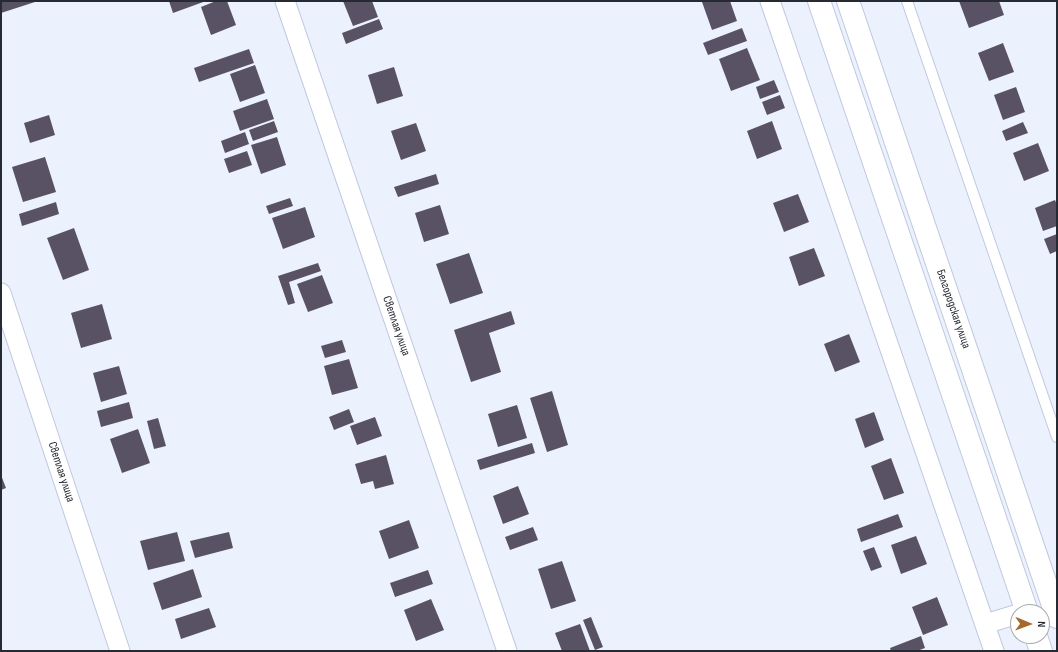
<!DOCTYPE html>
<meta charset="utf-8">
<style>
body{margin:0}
#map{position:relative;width:1058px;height:652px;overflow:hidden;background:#ecf1fe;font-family:"Sofia Sans Condensed",sans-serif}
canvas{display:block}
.frame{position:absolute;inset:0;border:2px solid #262a32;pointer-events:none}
.north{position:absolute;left:1010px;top:604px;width:40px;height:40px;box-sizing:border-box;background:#fefefe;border:1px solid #a8a9ac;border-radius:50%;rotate:91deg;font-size:11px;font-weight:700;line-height:16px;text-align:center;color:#262a32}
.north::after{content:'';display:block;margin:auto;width:14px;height:18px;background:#a6692d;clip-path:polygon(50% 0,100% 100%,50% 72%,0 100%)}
</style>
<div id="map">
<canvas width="1058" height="652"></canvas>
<div class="frame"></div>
<div class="north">N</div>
</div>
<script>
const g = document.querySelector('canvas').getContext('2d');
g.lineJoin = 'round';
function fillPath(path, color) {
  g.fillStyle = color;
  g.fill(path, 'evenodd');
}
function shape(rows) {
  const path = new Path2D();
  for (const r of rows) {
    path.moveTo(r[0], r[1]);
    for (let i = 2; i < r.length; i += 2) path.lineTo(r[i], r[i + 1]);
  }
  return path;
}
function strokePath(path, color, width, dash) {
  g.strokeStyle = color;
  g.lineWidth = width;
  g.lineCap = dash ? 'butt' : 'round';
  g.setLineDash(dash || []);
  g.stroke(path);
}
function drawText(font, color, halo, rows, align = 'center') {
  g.font = font + ' "Sofia Sans Condensed",sans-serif';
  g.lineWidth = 4;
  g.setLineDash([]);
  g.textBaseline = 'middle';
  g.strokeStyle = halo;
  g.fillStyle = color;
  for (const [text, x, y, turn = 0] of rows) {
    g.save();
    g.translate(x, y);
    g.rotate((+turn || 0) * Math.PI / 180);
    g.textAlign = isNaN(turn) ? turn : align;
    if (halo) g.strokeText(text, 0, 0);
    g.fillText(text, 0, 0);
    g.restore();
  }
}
fillPath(shape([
 [6,1,38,1,1,13,1,2],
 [169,1,206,1,173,13],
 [216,1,227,1,236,25,211,35,201,7],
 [343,1,372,1,378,17,353,26],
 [705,1,730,1,737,21,712,30,702,2],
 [959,1,999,1,1004,15,969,28],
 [379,19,383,29,346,44,342,33],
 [742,28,747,41,708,55,703,43],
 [1003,43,1014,72,989,81,978,53],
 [747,48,760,80,731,91,719,59],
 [249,49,254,63,199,82,194,68],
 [255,65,265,93,240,102,230,74],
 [394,67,403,96,377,104,368,75],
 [774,80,779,92,760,99,756,87],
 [1016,87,1025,112,1003,120,994,95],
 [780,95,785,108,767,115,762,102],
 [267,99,274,119,240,131,233,111],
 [49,115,55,135,30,143,24,123],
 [274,121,278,132,253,141,249,130],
 [772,121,782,149,757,159,747,131],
 [1023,122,1028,133,1006,141,1002,131],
 [416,123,426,151,401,160,391,131],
 [245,132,249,144,225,153,221,141],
 [277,137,286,165,261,174,251,145],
 [1038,143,1049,171,1024,181,1013,153],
 [247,151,252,165,229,173,224,159],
 [45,157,56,192,23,202,12,167],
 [436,174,439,184,398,197,394,187],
 [798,194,809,222,784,232,773,203],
 [290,198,293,206,269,214,266,206],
 [1055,200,1057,205,1057,226,1043,231,1035,208],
 [56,202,59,214,22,226,19,214],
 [440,205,449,234,424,242,415,213],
 [305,207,315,237,283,249,272,218],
 [74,228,89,270,63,280,47,238],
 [1057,234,1057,251,1050,254,1044,239],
 [814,248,825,276,799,286,789,257],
 [469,253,483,293,450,304,436,264],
 [318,263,321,271,289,282,295,303,288,305,278,276],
 [322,275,333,303,308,312,297,284],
 [102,304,112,339,81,348,71,313],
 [511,311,515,324,489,333,501,372,471,382,454,330],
 [849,334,860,362,835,372,824,344],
 [342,340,346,352,325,358,321,346],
 [349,359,358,388,332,395,324,366],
 [119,366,127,394,101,402,93,373],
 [552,391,568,445,547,452,530,398],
 [129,402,133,418,101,427,97,411],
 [517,405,527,438,498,447,488,414],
 [349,409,354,422,334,430,329,417],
 [874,412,884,440,865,448,855,419],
 [375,417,382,436,357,445,350,426],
 [158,418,166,446,154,449,147,421],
 [138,429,150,463,122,473,110,439],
 [532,443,535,453,480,470,477,460],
 [386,455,394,484,375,489,373,481,361,484,355,464],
 [891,458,904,493,884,500,871,466],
 [1,475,6,488,1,490],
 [518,486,529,514,503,524,493,496],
 [898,514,903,527,861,542,857,529],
 [409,520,419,548,389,559,379,531],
 [533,527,538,540,510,550,505,537],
 [177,532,185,561,148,570,140,541],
 [229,532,233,548,195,558,190,541],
 [916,536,927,564,901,574,891,545],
 [874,547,882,567,871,571,863,551],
 [562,561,576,601,551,609,538,569],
 [193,569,202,597,162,610,153,583],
 [428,570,433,584,395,597,390,583],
 [937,597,948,625,923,635,912,607],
 [431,599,444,630,416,641,404,610],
 [209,608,216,627,181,639,175,619],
 [591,617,603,647,595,650,583,620],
 [580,624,590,651,562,651,555,633],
 [921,636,925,648,917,651,891,651,890,648]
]), '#595265');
const service = shape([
 [907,1,1057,437]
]);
const minor = shape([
 [285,1,507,651],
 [770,1,994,651],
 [1,293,120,651],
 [985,624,1018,614]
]);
const primary = shape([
 [819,1,1027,612],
 [848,1,1057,617],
 [1036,636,1041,651]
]);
strokePath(service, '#c0c8dd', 12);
strokePath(minor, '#c0c8dd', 21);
strokePath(primary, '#c0c8dd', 24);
strokePath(service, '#fff', 10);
strokePath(minor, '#fff', 19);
strokePath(primary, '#fff', 22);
drawText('12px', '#262a32', '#fefefe', [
 ["Белгородская улица",953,309,71],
 ["Светлая улица",396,326,71],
 ["Светлая улица",61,472,72]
]);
</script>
